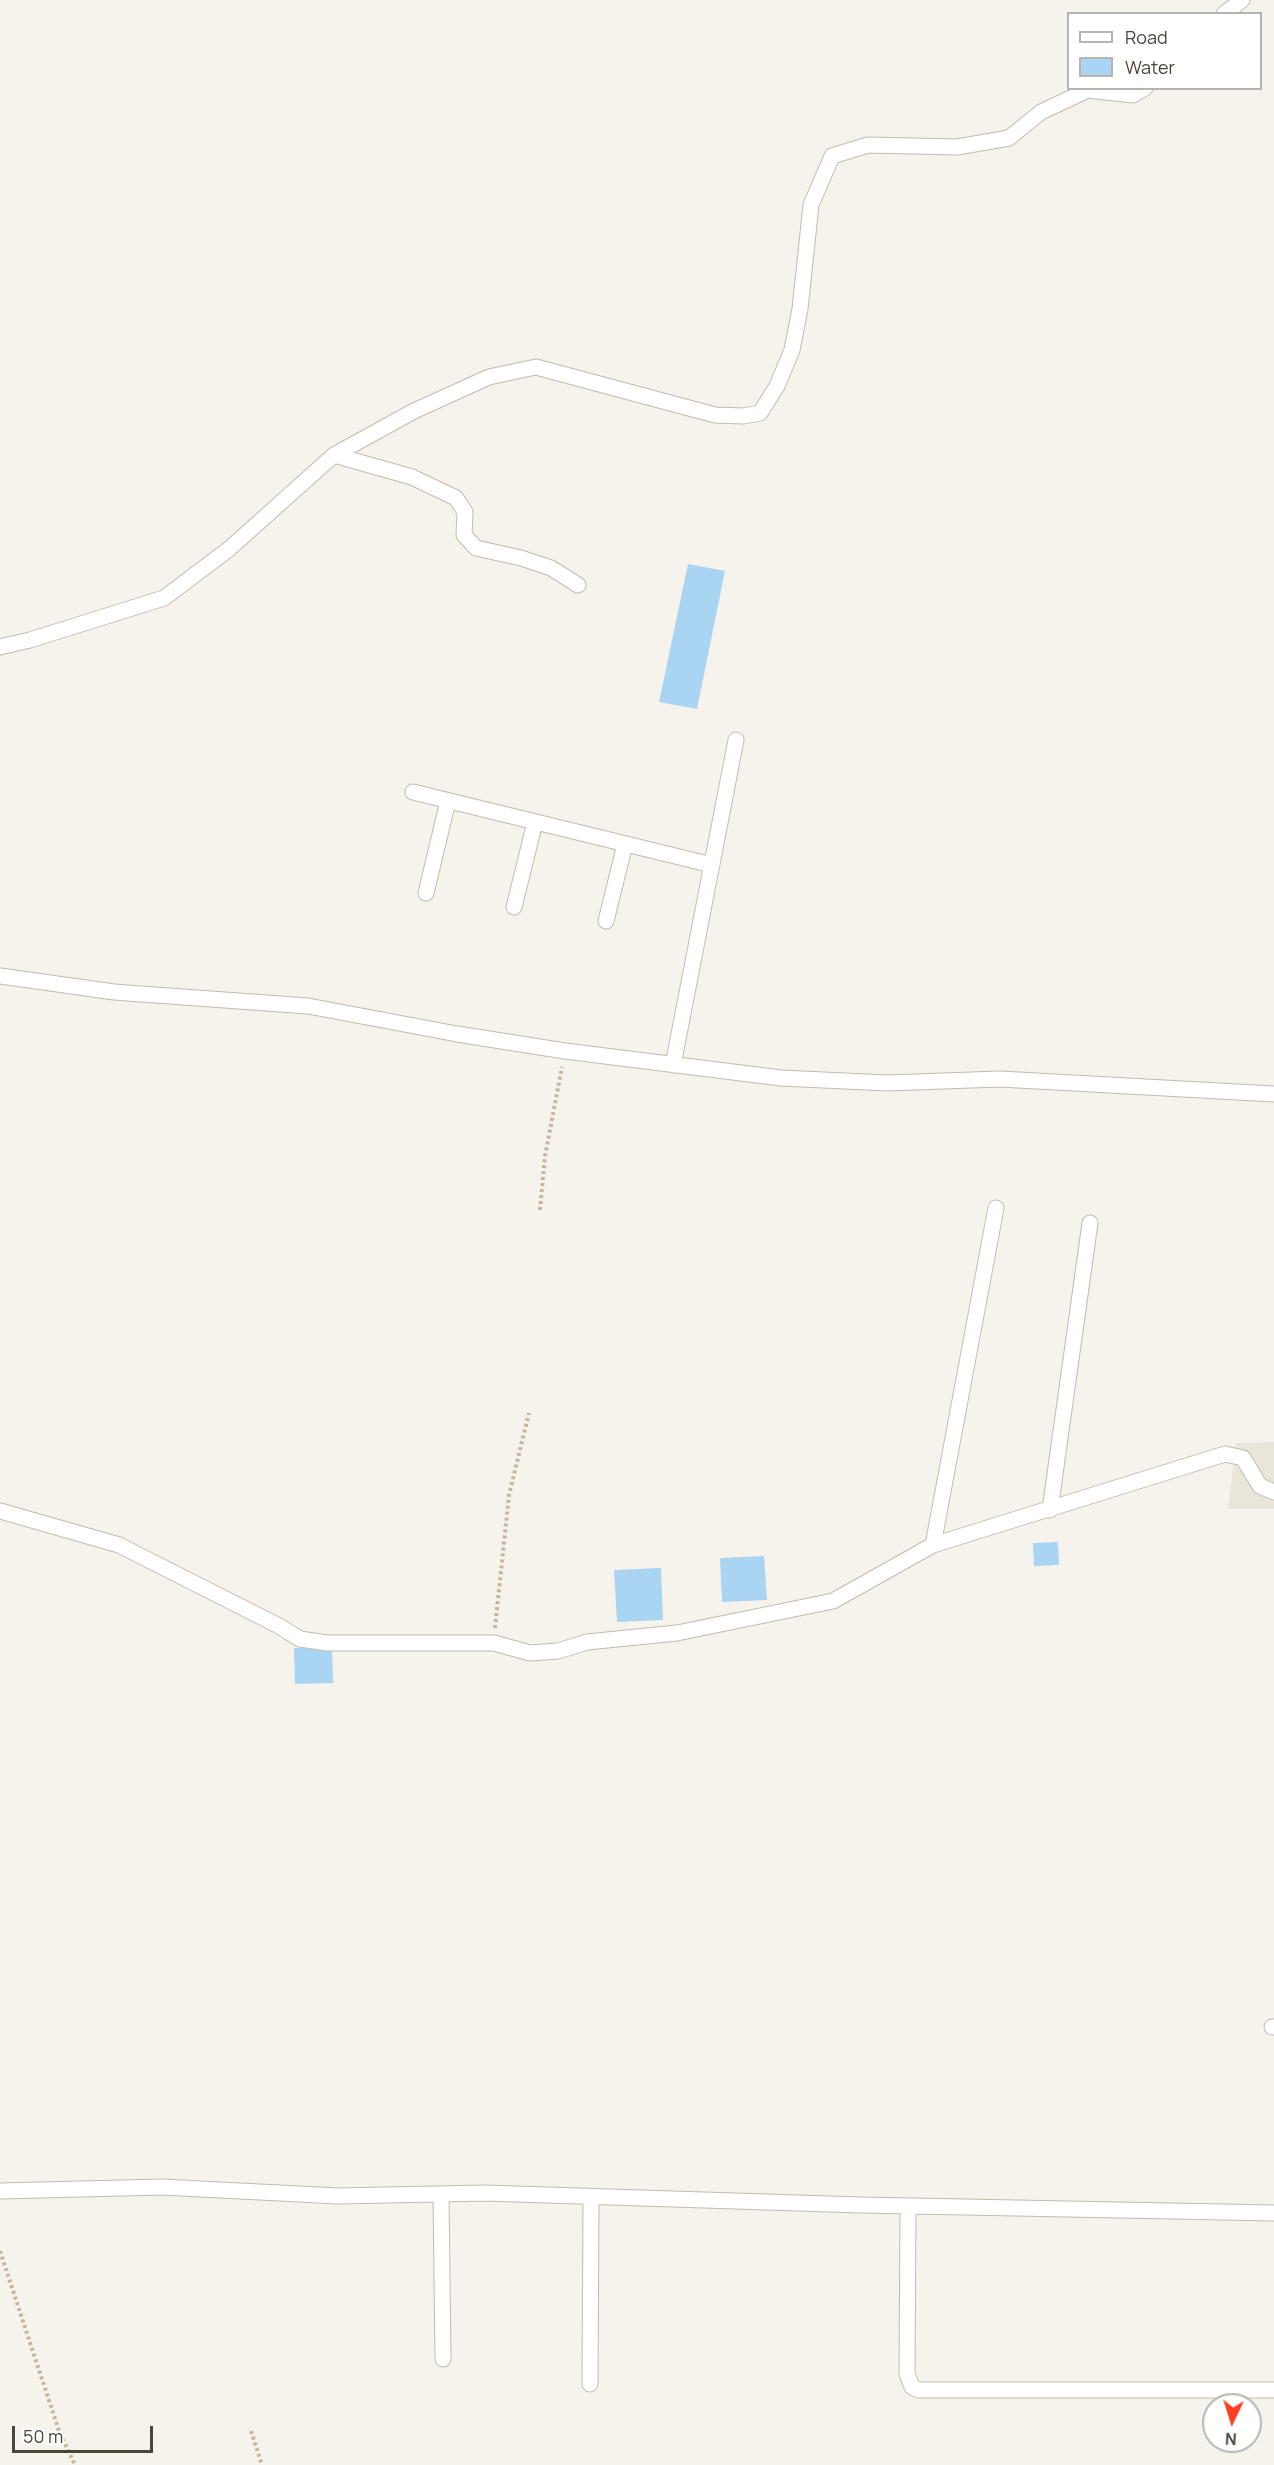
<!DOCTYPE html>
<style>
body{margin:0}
#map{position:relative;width:1274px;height:2465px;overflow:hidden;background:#f6f3ec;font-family:Manrope,sans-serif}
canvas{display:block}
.legend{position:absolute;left:1067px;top:12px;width:195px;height:78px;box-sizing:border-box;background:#fff;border:2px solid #b7b4b0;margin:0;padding:8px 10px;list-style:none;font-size:18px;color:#4b4439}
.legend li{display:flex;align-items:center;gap:12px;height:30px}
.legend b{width:30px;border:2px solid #b7b4b0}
.north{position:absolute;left:1202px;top:2393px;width:60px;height:60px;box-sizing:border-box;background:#fff;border:2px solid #b7b4b0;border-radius:50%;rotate:184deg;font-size:16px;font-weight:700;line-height:24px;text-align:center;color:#4b4439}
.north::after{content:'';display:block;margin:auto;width:21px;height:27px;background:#fc3f1d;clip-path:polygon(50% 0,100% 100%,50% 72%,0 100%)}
.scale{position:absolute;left:12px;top:2426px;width:141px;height:27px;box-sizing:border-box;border:3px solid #4b4439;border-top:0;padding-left:8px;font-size:18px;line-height:21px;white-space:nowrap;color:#4b4439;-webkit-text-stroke:4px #fff;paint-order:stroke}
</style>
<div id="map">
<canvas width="1274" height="2465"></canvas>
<ul class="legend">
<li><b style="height:8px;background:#fff"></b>Road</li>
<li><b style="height:16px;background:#a9d4f2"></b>Water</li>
</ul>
<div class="north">N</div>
<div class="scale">50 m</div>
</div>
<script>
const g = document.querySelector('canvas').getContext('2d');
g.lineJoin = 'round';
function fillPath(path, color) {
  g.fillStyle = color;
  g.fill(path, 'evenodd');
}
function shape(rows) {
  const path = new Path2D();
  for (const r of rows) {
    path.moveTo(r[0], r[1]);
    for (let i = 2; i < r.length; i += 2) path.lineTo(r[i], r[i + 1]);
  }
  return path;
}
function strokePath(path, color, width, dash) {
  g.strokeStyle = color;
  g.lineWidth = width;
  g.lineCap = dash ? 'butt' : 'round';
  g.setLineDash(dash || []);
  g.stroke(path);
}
fillPath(shape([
 [1274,1442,1274,1509,1228,1509,1236,1443]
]), '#eae5da');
fillPath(shape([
 [688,564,725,571,697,709,659,702],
 [1058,1542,1059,1565,1034,1566,1033,1543],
 [764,1556,767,1600,722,1602,720,1558],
 [661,1568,663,1620,617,1622,614,1570],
 [332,1647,333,1683,295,1684,294,1648]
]), '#a9d4f2');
const minor = shape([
 [1224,14,1242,0],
 [334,455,412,477,456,498,465,512,464,535,476,548,521,558,551,568,578,585],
 [0,647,30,640,164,598,229,549,334,455,414,411,489,377,536,367,715,415,743,416,760,413,777,386,792,350,800,309,811,205,832,156,868,145,957,147,1009,138,1041,112,1088,90,1133,95,1145,88],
 [413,792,712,865],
 [426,893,448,801],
 [514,907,535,822],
 [606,921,625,844],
 [0,976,114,992,308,1006,457,1034,565,1051,781,1078,887,1083,1000,1079,1274,1094],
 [673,1065,736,740],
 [1050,1510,1090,1223],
 [0,1511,119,1545,279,1626,300,1639,327,1643,494,1643,530,1653,558,1651,587,1642,677,1633,833,1601,933,1545,1225,1454,1243,1458,1260,1486,1274,1492],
 [933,1545,996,1208],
 [1272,2027,1274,2027],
 [0,2191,162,2187,338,2196,484,2193,861,2205,1274,2213],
 [441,2194,443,2359],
 [908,2206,907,2374,912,2387,919,2390,1274,2390],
 [590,2384,591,2197]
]);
strokePath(minor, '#c2bbae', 17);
strokePath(shape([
 [540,1210,545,1156,562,1067],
 [495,1628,509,1495,529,1413],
 [0,2251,59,2431,75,2465],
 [251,2431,262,2465]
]), '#c4b79f', 4, [3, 3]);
strokePath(minor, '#fff', 15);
</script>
